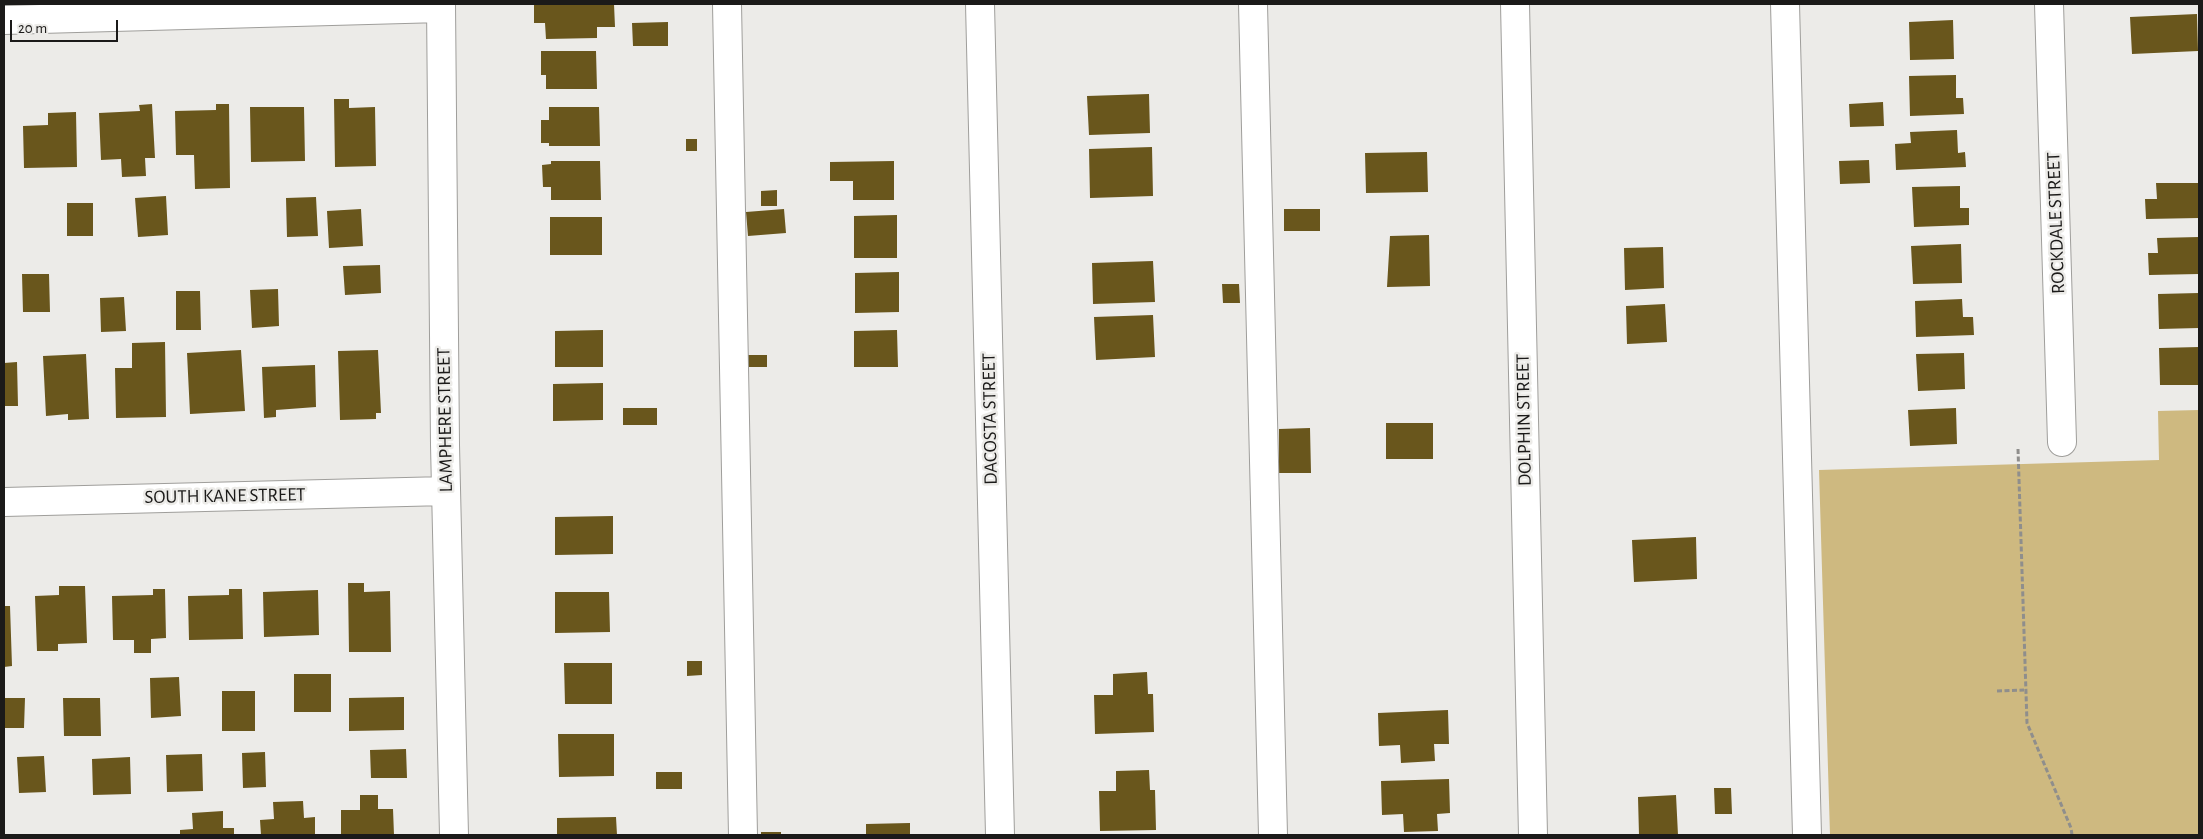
<!DOCTYPE html>
<style>
body{margin:0}
#map{position:relative;width:2203px;height:839px;overflow:hidden;background:#ecebe8;font-family:"Alegreya Sans",sans-serif}
canvas{display:block}
.frame{position:absolute;inset:0;border:5px solid #1b1a19;pointer-events:none}
.scale{position:absolute;left:10px;top:20px;width:108px;height:22px;box-sizing:border-box;border:2px solid #1b1a19;border-top:0;padding-left:6px;font-size:15px;line-height:18px;white-space:nowrap;color:#1b1a19;-webkit-text-stroke:4px #ecebe8;paint-order:stroke}
</style>
<div id="map">
<canvas width="2203" height="839"></canvas>
<div class="frame"></div>
<div class="scale">20 m</div>
</div>
<script>
const g = document.querySelector('canvas').getContext('2d');
g.lineJoin = 'round';
function fillPath(path, color) {
  g.fillStyle = color;
  g.fill(path, 'evenodd');
}
function shape(rows) {
  const path = new Path2D();
  for (const r of rows) {
    path.moveTo(r[0], r[1]);
    for (let i = 2; i < r.length; i += 2) path.lineTo(r[i], r[i + 1]);
  }
  return path;
}
function strokePath(path, color, width, dash) {
  g.strokeStyle = color;
  g.lineWidth = width;
  g.lineCap = dash ? 'butt' : 'round';
  g.setLineDash(dash || []);
  g.stroke(path);
}
function drawText(font, color, halo, rows, align = 'center') {
  g.font = font + ' "Alegreya Sans",sans-serif';
  g.lineWidth = 5;
  g.setLineDash([]);
  g.textBaseline = 'middle';
  g.strokeStyle = halo;
  g.fillStyle = color;
  for (const [text, x, y, turn = 0] of rows) {
    g.save();
    g.translate(x, y);
    g.rotate((+turn || 0) * Math.PI / 180);
    g.textAlign = isNaN(turn) ? turn : align;
    if (halo) g.strokeText(text, 0, 0);
    g.fillText(text, 0, 0);
    g.restore();
  }
}
fillPath(shape([
 [2199,410,2199,835,1830,835,1819,470,2159,460,2158,411]
]), '#ceb980');
fillPath(shape([
 [534,4,614,4,615,27,597,27,597,38,546,39,545,23,534,23],
 [2197,14,2198,51,2132,54,2130,17],
 [1953,20,1954,59,1910,60,1909,22],
 [668,22,668,46,633,46,632,23],
 [541,51,596,51,597,89,546,89,546,75,541,75],
 [1956,75,1956,98,1963,98,1964,114,1910,116,1909,76],
 [1149,94,1150,133,1089,135,1087,96],
 [334,99,349,99,349,108,375,107,376,166,335,167],
 [1883,102,1884,126,1850,127,1849,104],
 [152,104,155,158,145,158,146,176,122,177,121,159,101,160,99,113,140,111,139,105],
 [216,104,229,104,230,188,195,189,194,155,176,155,175,111,216,110],
 [250,107,304,107,305,161,251,162],
 [549,107,599,107,600,146,549,146,549,143,541,143,541,120,549,120],
 [76,112,77,167,24,168,23,126,48,125,48,113],
 [1957,130,1958,153,1965,152,1966,167,1896,170,1895,144,1911,143,1910,132],
 [686,139,697,139,697,151,686,151],
 [1152,147,1153,196,1090,198,1089,149],
 [1427,152,1428,192,1366,193,1365,153],
 [1869,160,1870,183,1840,184,1839,161],
 [551,161,600,161,601,200,551,200,551,187,543,187,542,165,551,164],
 [894,161,894,200,853,200,853,181,830,181,830,162],
 [2156,183,2199,183,2199,218,2146,219,2145,199,2157,199],
 [1960,186,1960,208,1969,208,1969,225,1914,227,1912,187],
 [777,190,777,206,761,206,761,191],
 [166,196,168,235,138,237,135,198],
 [316,197,318,236,287,237,286,198],
 [67,203,93,203,93,236,67,236],
 [361,209,363,246,329,248,327,211],
 [784,209,786,233,748,236,746,212],
 [1284,209,1320,209,1320,231,1284,231],
 [897,215,897,258,854,258,854,216],
 [550,217,602,217,602,255,550,255],
 [1429,235,1430,286,1387,287,1390,236],
 [2199,237,2199,274,2149,275,2148,253,2158,253,2157,238],
 [1961,244,1962,283,1913,284,1911,246],
 [1663,247,1664,288,1625,290,1624,248],
 [1153,261,1155,302,1093,304,1092,263],
 [380,265,381,293,345,295,343,266],
 [899,272,899,312,855,313,855,273],
 [22,274,49,274,50,312,23,312],
 [1222,284,1239,284,1240,303,1223,303],
 [278,289,279,326,252,328,250,290],
 [176,291,200,291,201,330,176,330],
 [2199,293,2199,328,2159,329,2158,294],
 [124,297,126,331,101,332,100,298],
 [1962,299,1963,317,1973,317,1974,335,1916,337,1915,301],
 [1665,304,1667,342,1627,344,1626,306],
 [1153,315,1155,357,1096,360,1094,317],
 [603,330,603,367,555,367,555,331],
 [897,330,898,367,854,367,854,331],
 [165,342,166,417,116,418,115,368,132,368,132,343],
 [2199,347,2199,385,2160,385,2159,348],
 [241,350,245,411,190,414,187,353],
 [378,350,381,413,376,413,376,419,340,420,338,351],
 [1964,353,1965,389,1918,391,1916,354],
 [86,354,89,419,68,420,68,414,46,416,43,356],
 [746,355,767,355,767,367,746,367],
 [17,362,18,406,4,406,4,363],
 [315,365,316,407,276,410,276,417,264,418,262,367],
 [603,383,603,420,553,421,553,384],
 [623,408,657,408,657,425,623,425],
 [1956,408,1957,444,1910,446,1908,410],
 [1386,423,1433,423,1433,459,1386,459],
 [1310,428,1311,473,1279,473,1279,429],
 [613,516,613,554,555,555,555,517],
 [1696,537,1697,579,1634,582,1632,540],
 [348,583,364,583,364,592,390,591,391,652,349,652],
 [59,586,85,586,87,643,58,644,58,651,37,651,35,596,59,595],
 [153,589,165,589,166,638,151,639,151,653,134,653,134,640,113,640,112,596,153,595],
 [229,589,242,589,243,639,189,640,188,596,229,595],
 [318,590,319,635,264,637,263,592],
 [555,592,609,592,610,632,555,633],
 [4,606,10,606,12,666,4,667],
 [687,661,702,661,702,675,687,676],
 [564,663,612,663,612,704,565,704],
 [1147,672,1148,694,1153,694,1154,732,1095,734,1094,695,1113,695,1113,674],
 [294,674,331,674,331,712,294,712],
 [179,677,181,716,151,718,150,678],
 [222,691,255,691,255,731,222,731],
 [404,697,404,730,349,731,349,698],
 [4,698,25,698,24,728,4,728],
 [63,698,100,698,101,736,64,736],
 [1448,710,1449,744,1434,744,1435,761,1401,763,1400,745,1379,746,1378,713],
 [558,734,614,734,614,776,559,777],
 [406,749,407,778,371,778,370,750],
 [265,752,266,787,243,788,242,753],
 [202,754,203,791,167,792,166,755],
 [44,756,46,792,19,793,17,757],
 [130,757,131,794,93,795,92,759],
 [1149,770,1150,790,1155,790,1156,830,1100,831,1099,791,1116,791,1116,771],
 [656,772,682,772,682,789,656,789],
 [1449,779,1450,813,1437,814,1438,831,1404,832,1403,814,1382,815,1381,781],
 [1714,788,1731,788,1732,814,1715,814],
 [360,795,378,795,378,809,393,809,394,835,341,835,341,810,360,810],
 [1676,795,1678,835,1639,835,1638,797],
 [303,801,304,818,315,817,315,835,261,835,260,820,274,819,273,802],
 [223,811,223,828,234,828,234,835,180,835,180,830,193,829,192,813],
 [616,817,617,835,557,835,557,818],
 [910,823,910,835,866,835,866,824],
 [761,832,781,832,781,835,761,835]
]), '#69561c');
const minor = shape([
 [441,4,445,445,454,835],
 [727,4,743,835],
 [980,4,1000,835],
 [1253,4,1273,835],
 [1515,4,1533,835],
 [1785,4,1807,835],
 [2049,4,2062,442],
 [4,20,441,8],
 [4,502,446,491]
]);
strokePath(minor, '#9f9e9b', 30);
strokePath(shape([
 [2018,449,2027,723,2071,828,2072,835],
 [1997,691,2024,690]
]), '#8f8e8c', 3, [5, 2.5]);
strokePath(minor, '#fff', 28);
drawText('19px', '#1b1a19', '#ecebe8', [
 ["ROCKDALE STREET",2056,223,-92],
 ["DACOSTA STREET",990,419,-91],
 ["LAMPHERE STREET",445,420,-91],
 ["DOLPHIN STREET",1524,420,-91],
 ["SOUTH KANE STREET",225,496,-1]
]);
</script>
